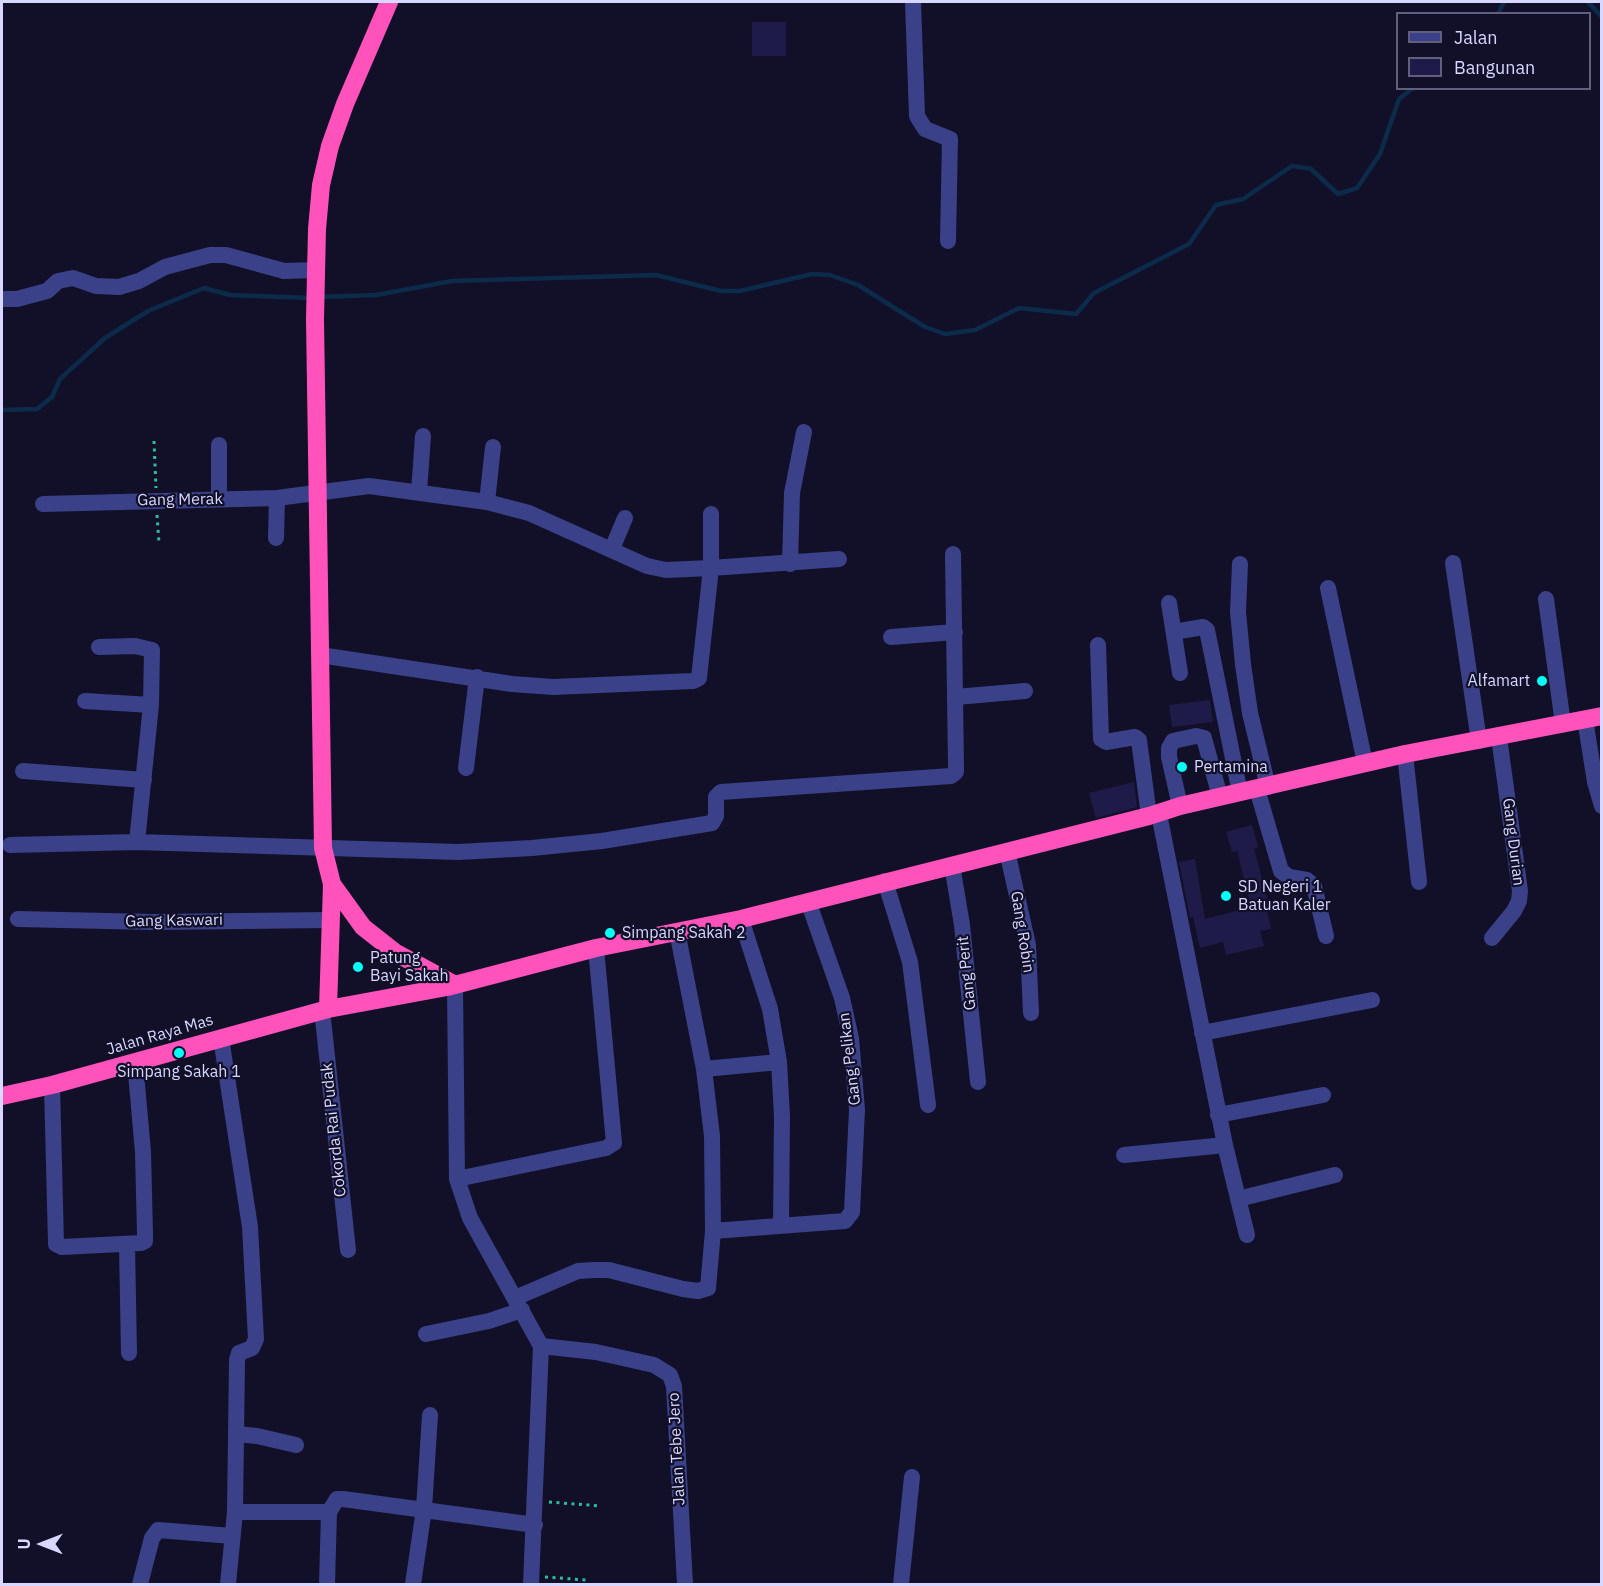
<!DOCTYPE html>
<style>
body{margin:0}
#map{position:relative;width:1603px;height:1586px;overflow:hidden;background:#111028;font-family:"IBM Plex Sans",sans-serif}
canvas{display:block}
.frame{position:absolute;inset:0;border:3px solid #d7d7ff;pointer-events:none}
.legend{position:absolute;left:1396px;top:12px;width:195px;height:78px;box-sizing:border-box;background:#111028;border:2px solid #60607e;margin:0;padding:8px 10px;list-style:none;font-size:18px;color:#d7d7ff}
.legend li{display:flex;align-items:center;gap:12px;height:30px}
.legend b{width:30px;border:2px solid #60607e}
.north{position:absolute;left:12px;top:1514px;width:60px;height:60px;-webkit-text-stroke:4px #111028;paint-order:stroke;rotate:270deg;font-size:16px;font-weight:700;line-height:24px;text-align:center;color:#d7d7ff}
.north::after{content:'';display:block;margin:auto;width:21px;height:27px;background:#d7d7ff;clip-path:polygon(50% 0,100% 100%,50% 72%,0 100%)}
</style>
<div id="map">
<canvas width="1603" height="1586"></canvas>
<div class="frame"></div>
<ul class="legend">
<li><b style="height:8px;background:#3a4188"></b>Jalan</li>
<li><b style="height:16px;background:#1f1b49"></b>Bangunan</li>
</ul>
<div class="north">U</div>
</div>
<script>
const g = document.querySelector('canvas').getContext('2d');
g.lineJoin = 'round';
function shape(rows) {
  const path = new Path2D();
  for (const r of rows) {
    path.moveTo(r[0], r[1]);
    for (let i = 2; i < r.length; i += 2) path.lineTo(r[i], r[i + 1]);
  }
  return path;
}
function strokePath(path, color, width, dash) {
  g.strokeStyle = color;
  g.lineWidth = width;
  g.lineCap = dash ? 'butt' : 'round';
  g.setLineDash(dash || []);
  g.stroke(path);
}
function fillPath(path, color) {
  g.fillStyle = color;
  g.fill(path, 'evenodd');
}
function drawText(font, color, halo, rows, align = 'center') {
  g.font = font + ' "IBM Plex Sans",sans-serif';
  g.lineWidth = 4.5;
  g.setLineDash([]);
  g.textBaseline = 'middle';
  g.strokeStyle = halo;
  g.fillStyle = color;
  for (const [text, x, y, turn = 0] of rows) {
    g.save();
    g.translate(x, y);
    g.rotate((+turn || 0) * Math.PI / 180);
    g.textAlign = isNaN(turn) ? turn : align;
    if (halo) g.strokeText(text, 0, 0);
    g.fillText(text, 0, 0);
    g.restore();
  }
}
strokePath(shape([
 [1588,2,1602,17],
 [1498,14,1504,2],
 [319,297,376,295,452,281,656,275,721,291,740,291,812,274,830,275,858,285,925,327,945,334,975,330,1019,308,1076,314,1094,293,1189,244,1216,205,1243,199,1292,166,1311,169,1338,194,1357,188,1380,154,1399,99,1413,88],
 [2,410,37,409,52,397,60,379,105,338,148,311,204,288,230,295,311,298]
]), '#0c2b4b', 4.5);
fillPath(shape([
 [752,22,786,22,786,56,752,56],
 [1210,700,1213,722,1172,727,1169,705],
 [1134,782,1137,807,1096,818,1089,793],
 [1252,825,1258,847,1254,849,1268,900,1265,901,1271,929,1260,931,1264,946,1226,955,1223,942,1200,948,1193,917,1190,918,1179,862,1195,859,1205,919,1251,907,1237,851,1232,852,1226,832]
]), '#1f1b49');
strokePath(shape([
 [154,441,156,488],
 [157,515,159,543],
 [549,1502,601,1506],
 [545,1577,586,1580]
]), '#2ebba0', 3, [3, 4.5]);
strokePath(shape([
 [913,2,917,116,925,129,950,139,948,241],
 [2,299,17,299,47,291,58,281,73,278,96,286,119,287,139,281,165,267,210,255,226,255,284,271,315,270],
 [219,445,219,499],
 [419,492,423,436],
 [487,502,493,447],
 [43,504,277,498,369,486,487,502,529,513,647,566,666,570,711,568,699,678,693,681,553,687,512,684,320,655],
 [711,514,711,568,839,559],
 [276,538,277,498],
 [612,549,625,518],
 [1453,563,1479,741],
 [790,564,792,493,804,432],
 [1240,564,1238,612,1243,664,1250,713,1268,787],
 [1328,588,1365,763],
 [1546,599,1563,724],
 [1169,603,1180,673],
 [1174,632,1203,627,1207,630,1240,793],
 [891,637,955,632],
 [1098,645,1101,739,1106,742,1135,737,1139,740,1149,816],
 [99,647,135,646,152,650,151,705,137,842],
 [956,697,1025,691],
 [85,701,151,705],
 [1585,719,1595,782,1602,806],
 [1405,754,1419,882],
 [466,768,477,677],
 [23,771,144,780],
 [1257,789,1281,871,1289,877,1307,880,1314,886,1326,936],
 [1180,806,1169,757,1169,748,1173,741,1196,736,1204,738,1220,797],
 [1159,814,1225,1145,1247,1235],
 [10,845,137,842,458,852,532,848,602,841,712,823,716,816,716,797,721,792,951,776,956,772,956,766,953,554],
 [1007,851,1028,945,1031,1013],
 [952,865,962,925,978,1082],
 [885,881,910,962,928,1105],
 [18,919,152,922,330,920],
 [741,919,770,1009,779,1062,782,1116,781,1225],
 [1492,938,1514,911,1519,901,1520,891,1499,737],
 [455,985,457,1179,470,1218,541,1346,531,1584],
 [322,1010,348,1250],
 [1202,1033,1372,1000],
 [221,1038,250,1227,256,1339,252,1348,239,1353,237,1360,235,1512],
 [704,1069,779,1062],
 [52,1085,56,1244,62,1247,141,1243,145,1241,145,1234,143,1152,135,1062],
 [1218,1115,1323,1095],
 [1124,1155,1225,1145],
 [457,1179,606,1148,614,1143,596,948],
 [1238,1199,1335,1175],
 [713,1231,845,1221,852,1212,857,1110,851,1038,842,998,808,901],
 [127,1245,129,1353],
 [515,1298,578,1271,594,1270,609,1270,683,1289,698,1291,708,1288,713,1231,712,1136,704,1069,677,931],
 [426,1334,489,1321,522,1310],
 [541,1346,596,1352,654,1365,670,1375,674,1386,685,1584],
 [236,1434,257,1436,296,1445],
 [140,1584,152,1538,158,1530,232,1536],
 [228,1584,235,1512,329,1512,337,1499,343,1499,535,1525],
 [327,1584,329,1512],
 [413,1584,424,1509,430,1415],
 [901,1584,912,1477]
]), '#3a4188', 16);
strokePath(shape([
 [332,884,363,927,396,953,455,985],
 [328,1009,332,884,323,848,315,319,317,229,321,185,330,146,345,104,389,2],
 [2,1096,52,1085,328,1009,447,987,596,948,741,919,1149,816,1180,806,1405,754,1602,716]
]), '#ff52bb', 18);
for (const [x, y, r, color] of [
 [1542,681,6,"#03fff7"],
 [1182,767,6,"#03fff7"],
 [1226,896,6,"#03fff7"],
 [610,933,6,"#03fff7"],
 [358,967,6,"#03fff7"],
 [179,1053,6,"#03fff7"]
]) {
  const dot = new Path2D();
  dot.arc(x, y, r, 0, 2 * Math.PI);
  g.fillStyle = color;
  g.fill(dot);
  strokePath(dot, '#111028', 2);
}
drawText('16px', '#d7d7ff', '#111028', [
 ["Gang Merak",180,500,-1],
 ["Gang Durian",1513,842,83],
 ["Gang Kaswari",174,921,-1],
 ["Gang Robin",1022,932,81],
 ["Gang Perit",967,973,-96],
 ["Jalan Raya Mas",160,1035,-16],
 ["Gang Pelikan",850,1059,-97],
 ["Cokorda Rai Pudak",334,1130,-96],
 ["Jalan Tebe Jero",677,1449,-93]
]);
drawText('16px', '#d7d7ff', '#111028', [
 ["Alfamart",1530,681,"right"],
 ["Pertamina",1194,767],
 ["SD Negeri 1",1238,887],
 ["Batuan Kaler",1238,905],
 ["Simpang Sakah 2",622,933],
 ["Patung",370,958],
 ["Bayi Sakah",370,976],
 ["Simpang Sakah 1",179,1072,"center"]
], 'left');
</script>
